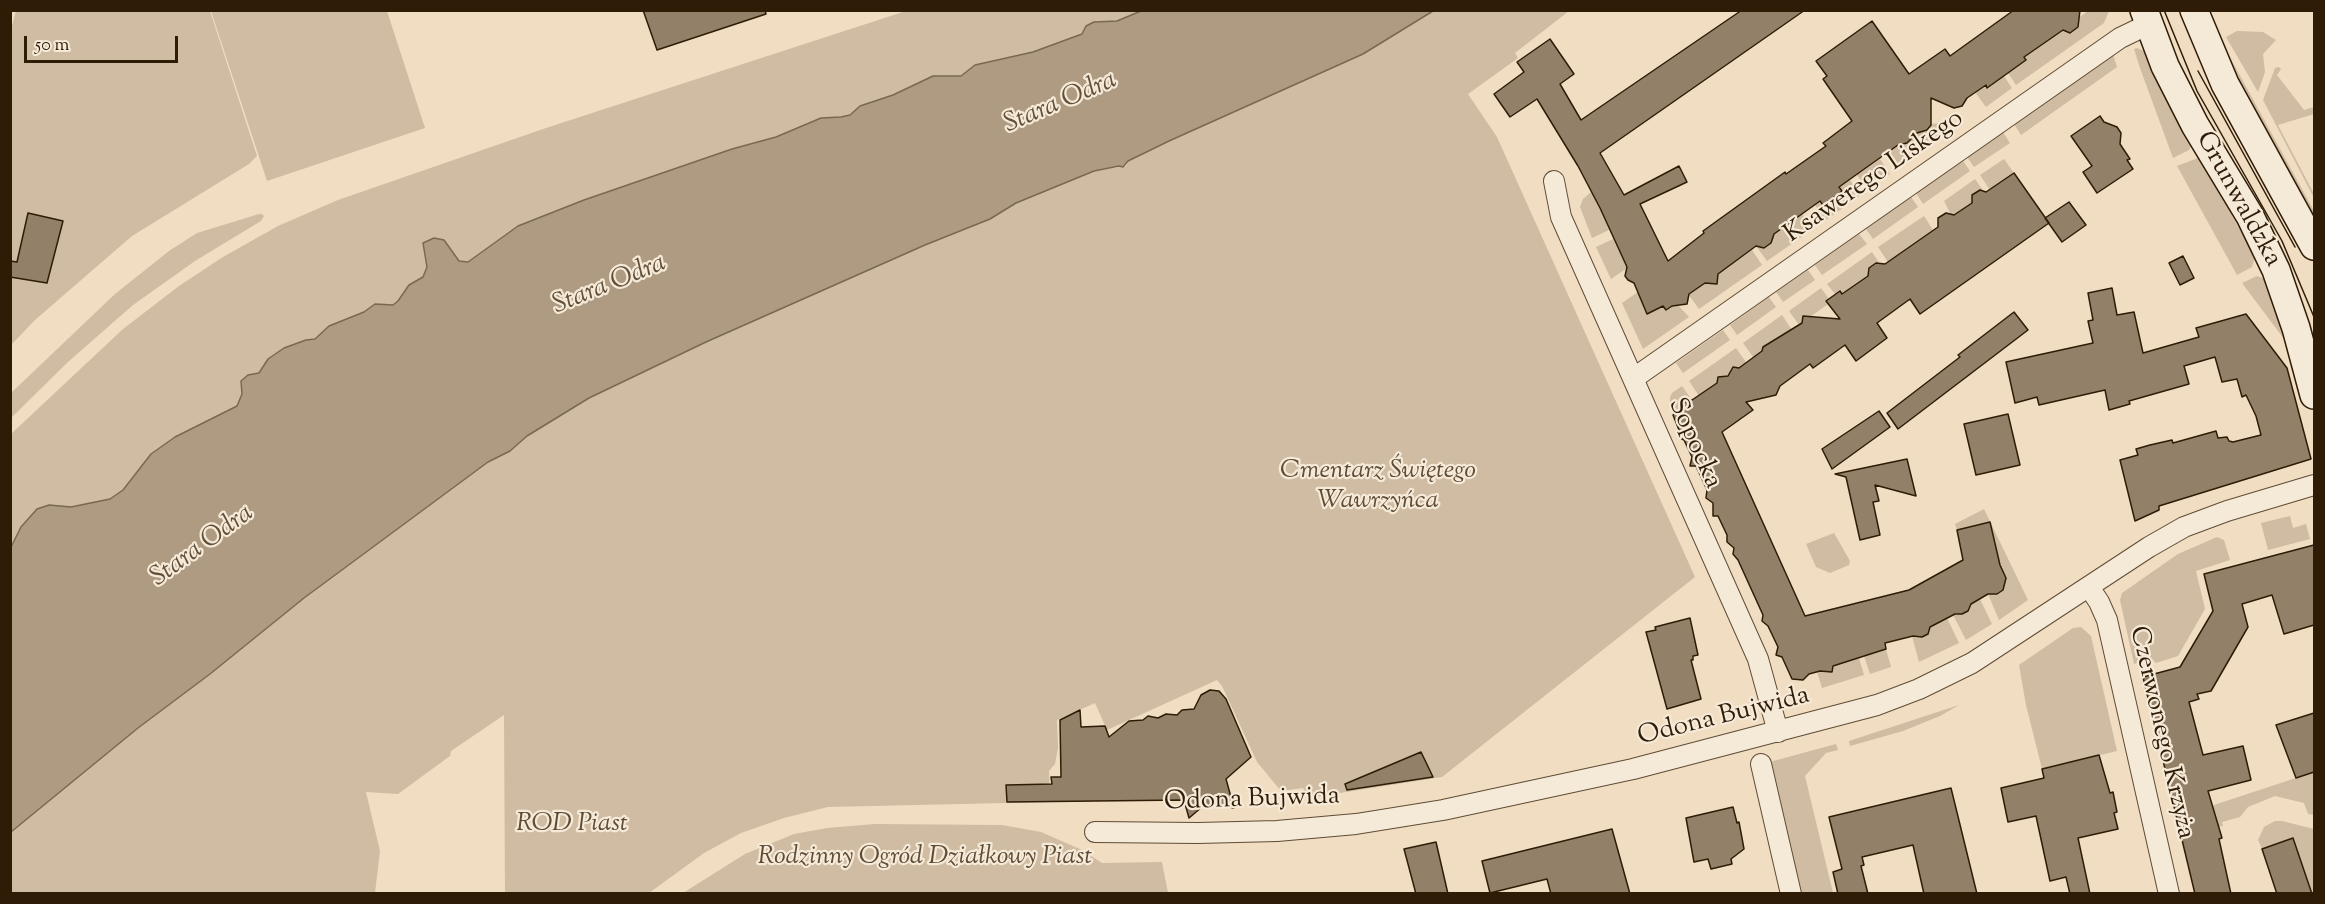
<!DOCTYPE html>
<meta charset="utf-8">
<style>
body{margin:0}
#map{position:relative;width:2325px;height:904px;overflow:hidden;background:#f0ddc2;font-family:"Sorts Mill Goudy",serif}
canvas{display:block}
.frame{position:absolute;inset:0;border:12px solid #2f1c06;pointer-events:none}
.scale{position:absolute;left:24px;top:36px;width:154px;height:27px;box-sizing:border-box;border:3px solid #2f1c06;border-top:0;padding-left:8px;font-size:18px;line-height:21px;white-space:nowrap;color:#2f1c06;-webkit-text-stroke:4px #f5e9d7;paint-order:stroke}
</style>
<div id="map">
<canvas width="2325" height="904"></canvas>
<div class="frame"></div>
<div class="scale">50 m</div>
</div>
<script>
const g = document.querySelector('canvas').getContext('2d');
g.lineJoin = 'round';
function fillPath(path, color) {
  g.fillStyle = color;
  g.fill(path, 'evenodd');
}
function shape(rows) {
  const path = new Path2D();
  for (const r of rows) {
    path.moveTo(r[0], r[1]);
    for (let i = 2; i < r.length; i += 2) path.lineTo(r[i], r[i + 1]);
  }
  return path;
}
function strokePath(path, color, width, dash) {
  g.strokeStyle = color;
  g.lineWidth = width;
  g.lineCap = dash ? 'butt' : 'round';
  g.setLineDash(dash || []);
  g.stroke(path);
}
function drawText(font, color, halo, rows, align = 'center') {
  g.font = font + ' "Sorts Mill Goudy",serif';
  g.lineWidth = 4.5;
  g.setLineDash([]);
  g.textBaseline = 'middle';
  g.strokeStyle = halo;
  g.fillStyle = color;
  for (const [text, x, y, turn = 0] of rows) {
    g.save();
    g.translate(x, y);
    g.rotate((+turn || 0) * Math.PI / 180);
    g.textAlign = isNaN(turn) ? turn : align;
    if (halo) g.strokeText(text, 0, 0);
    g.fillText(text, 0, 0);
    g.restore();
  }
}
fillPath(shape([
 [16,11,210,11,257,156,249,164,132,236,35,320,11,345,10,33],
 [211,11,387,11,425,128,267,181],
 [906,11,1141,11,1117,21,1086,26,1082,34,1033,52,975,65,961,76,933,76,893,95,860,106,850,115,841,117,821,118,776,137,732,149,584,200,518,226,468,262,459,261,424,243,427,267,423,277,409,285,398,301,393,305,375,304,364,312,329,326,315,339,305,340,268,359,259,373,248,375,237,406,175,437,151,454,123,490,110,499,71,507,49,505,21,527,11,547,11,434,123,329,179,286,223,257,278,226,338,200,546,128],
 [1433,11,1569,11,1515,53,1518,58,1468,94,1497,137,1695,577,1442,777,1308,798,1303,788,1281,791,1257,762,1222,686,1217,680,1107,730,1095,703,1057,720,1058,748,1055,764,1049,771,1050,802,828,807,784,818,741,833,704,853,649,893,505,893,504,715,451,751,450,756,398,794,366,792,380,851,375,893,11,893,10,832,138,728,210,674,304,598,488,462,510,451,526,436,589,398,706,342,925,245,990,219,1016,203,1094,171,1126,166,1128,161,1169,141,1363,54],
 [2088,11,2109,11,2104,23,2016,85,2006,70,2015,68,2026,60,2024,57,2064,29,2070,33,2078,27,2077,19],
 [2237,31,2263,32,2276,40,2263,54,2265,72,2258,92,2226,37],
 [2137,48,2144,51,2148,57,2192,144,2189,150,2173,158,2140,68,2134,49],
 [2226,50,2314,211,2314,221,2250,110,2223,51],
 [2113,54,2117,67,2021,135,2014,124],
 [2279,67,2281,69,2277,75,2304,110,2314,107,2314,114,2278,125,2314,194,2314,198,2263,100,2275,68],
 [2002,73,2012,88,1986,107,1975,92,1985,85,1987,87],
 [1941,123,1948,133,1897,169,1886,154,1898,145,1911,140,1917,130,1927,131,1931,124],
 [2003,132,2010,143,1974,167,1967,157],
 [2198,158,2202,161,2255,257,2252,267,2237,275,2177,166],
 [1880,159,1890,174,1868,190,1857,175],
 [2004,159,2014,173,1990,190,1980,175],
 [1963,161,1970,171,1923,204,1916,193],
 [1975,179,1985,193,1979,190,1972,195,1973,202,1952,217,1944,201],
 [1850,180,1861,195,1823,222,1817,214,1820,212,1815,205,1820,201,1833,198,1842,191,1839,187],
 [1592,191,1609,230,1592,238,1580,207,1583,199],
 [1911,197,1918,207,1873,239,1866,229],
 [259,214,262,214,264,216,261,221,195,261,133,305,68,362,11,418,11,393,115,294,169,251,197,233],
 [1802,214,1813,229,1767,261,1756,246,1758,245,1764,248,1771,236],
 [1924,216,1933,230,1888,262,1878,247],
 [1859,234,1867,244,1822,275,1815,265],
 [1613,239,1627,268,1611,279,1596,247],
 [1752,250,1762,265,1699,309,1688,294,1706,282,1712,283,1717,274],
 [1872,252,1880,264,1876,263,1869,268,1870,274,1842,294,1840,291,1835,294,1827,284],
 [1808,270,1815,280,1783,302,1776,292],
 [2257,276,2265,279,2286,339,2284,339,2242,283],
 [1821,288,1829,299,1826,301,1828,304,1799,325,1789,311],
 [1638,292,1647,313,1663,306,1666,310,1676,303,1689,317,1643,349,1622,303],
 [1769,297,1776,307,1737,335,1730,325],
 [1782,315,1792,330,1764,346,1762,351,1753,357,1743,343],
 [1723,330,1730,340,1683,373,1676,363],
 [1736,348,1746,362,1739,368,1733,368,1730,374,1725,377,1719,378,1717,383,1699,396,1689,381],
 [1682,386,1692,400,1686,401,1683,407,1673,415,1670,406,1670,397,1672,393],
 [1984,509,2028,600,1999,620,1988,594,1997,594,2003,590,2006,578,2002,572,1990,523,1957,530,1955,524],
 [2290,516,2293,528,2306,524,2310,539,2268,550,2261,523],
 [1834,533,1850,561,1849,565,1830,573,1816,567,1806,544],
 [2217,537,2224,540,2230,560,2196,571,2205,609,2178,656,2156,663,2152,659,2134,664,2120,600,2122,593,2178,554],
 [1980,599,1992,624,1966,640,1953,615,1962,614,1968,611,1971,604],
 [1947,618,1959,643,1919,662,1912,636,1922,637,1928,634,1930,627],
 [2081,627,2091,636,2117,751,2042,769,2026,705,2019,665,2073,628],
 [1886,649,1891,667,1870,674,1864,656],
 [1859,658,1864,675,1822,688,1817,672,1832,670,1834,666],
 [1959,705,1940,716,1903,731,1850,746,1849,741],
 [1836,744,1838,750,1826,753,1805,776,1833,893,1798,893,1766,763],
 [2314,772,2314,815,2308,814,2304,803,2275,796,2248,807,2240,817,2222,822,2223,826,2216,827,2211,806],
 [2275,821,2282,821,2314,829,2314,893,2312,893,2293,839,2262,849,2258,840,2264,827],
 [875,824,1002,825,1041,832,1082,850,1102,863,1162,862,1168,893,683,893,745,854,794,834,827,828]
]), '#cfbca2');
const water = shape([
 [1141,11,1433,11,1363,54,1169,141,1128,161,1123,167,1119,166,1094,171,1016,203,990,219,925,245,706,342,589,398,527,436,510,451,488,462,304,598,210,674,138,728,11,832,11,547,21,527,37,509,49,505,71,507,110,499,123,490,151,454,175,437,237,406,242,394,241,381,248,375,259,373,268,359,284,348,306,340,315,339,329,326,364,312,375,304,393,305,398,301,409,285,423,277,427,267,423,243,434,238,444,240,459,261,468,262,518,226,584,200,732,149,776,137,821,118,841,117,850,115,860,106,893,95,933,76,961,76,975,65,1033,52,1082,34,1086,26,1094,22,1117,21,1141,11]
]);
fillPath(water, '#ae9b82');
strokePath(water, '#7b6850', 1.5);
const building = shape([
 [643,10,765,10,766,14,657,50,643,10],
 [1742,10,1805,10,1600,153,1624,195,1679,166,1687,182,1640,204,1668,261,1704,233,1703,231,1785,172,1786,174,1826,146,1823,143,1852,121,1823,79,1827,76,1816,61,1872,21,1909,74,1945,49,1950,56,2014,10,2080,10,2078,27,2070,33,2063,30,2024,57,2026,60,1987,88,1986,85,1967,98,1962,106,1954,108,1931,98,1931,125,1927,130,1917,133,1907,143,1898,145,1839,187,1842,191,1833,198,1823,205,1820,201,1781,229,1774,234,1771,243,1764,248,1756,246,1718,274,1717,284,1705,283,1689,294,1687,304,1672,306,1666,310,1663,306,1647,314,1634,283,1628,280,1625,276,1627,267,1600,208,1578,166,1537,99,1510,117,1494,94,1524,72,1517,62,1550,39,1574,74,1560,84,1581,120,1742,10],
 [2100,116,2104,122,2117,127,2121,133,2120,144,2130,159,2127,160,2133,169,2097,193,2083,172,2092,166,2071,136,2100,116],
 [2014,173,2049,223,1920,314,1910,299,1877,323,1887,338,1856,361,1845,345,1813,368,1810,364,1780,386,1776,395,1746,402,1753,410,1722,432,1805,616,1909,590,1963,560,1957,530,1990,522,2000,565,2006,578,2003,590,1997,594,1988,594,1971,604,1968,611,1962,614,1955,614,1930,627,1928,634,1922,637,1913,636,1885,643,1886,649,1833,666,1832,672,1820,671,1809,674,1803,680,1792,679,1782,657,1776,655,1778,647,1768,626,1762,621,1763,615,1738,560,1733,554,1734,548,1727,542,1727,535,1718,516,1713,516,1713,503,1706,498,1707,490,1696,466,1690,466,1692,457,1684,440,1678,437,1679,430,1673,415,1681,409,1686,400,1692,400,1717,383,1718,377,1728,376,1733,367,1739,368,1762,351,1763,347,1802,323,1803,316,1840,319,1826,301,1840,291,1842,294,1868,276,1869,268,1876,263,1885,264,1938,227,1938,218,1946,213,1954,215,1972,203,1972,195,1980,190,1986,192,2014,173],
 [2069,202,2086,225,2062,242,2045,218,2069,202],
 [28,213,63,221,47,283,10,277,10,261,17,262,28,213],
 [2183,256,2194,278,2180,285,2169,263,2183,256],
 [2112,288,2117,315,2134,312,2143,353,2199,337,2196,328,2246,314,2287,368,2311,459,2159,506,2159,510,2135,521,2120,460,2138,455,2136,449,2150,445,2172,440,2173,443,2216,431,2218,438,2227,437,2229,441,2233,442,2261,435,2256,416,2246,395,2242,397,2237,379,2222,382,2215,357,2184,366,2189,384,2129,401,2130,404,2109,410,2105,390,2039,405,2037,397,2015,403,2006,362,2093,343,2088,321,2093,320,2088,293,2112,288],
 [2014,312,2028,330,1898,429,1887,413,1960,357,1958,355,2014,312],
 [1879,411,1890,427,1832,469,1822,449,1879,411],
 [2008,414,2020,465,1976,475,1964,424,2008,414],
 [1907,459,1916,496,1875,485,1879,501,1873,502,1880,535,1860,540,1846,477,1835,474,1907,459],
 [2314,545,2314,625,2284,634,2272,595,2242,604,2248,627,2211,691,2197,694,2199,699,2189,702,2203,755,2243,746,2251,780,2208,791,2222,838,2219,839,2231,894,2195,894,2143,677,2180,667,2213,611,2204,574,2314,545],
 [1690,618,1698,655,1693,656,1693,660,1691,660,1701,699,1667,709,1646,632,1656,630,1655,627,1690,618],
 [1210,690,1219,691,1226,699,1251,757,1226,779,1234,808,1212,804,1202,807,1189,818,1184,800,1007,802,1006,785,1052,784,1051,777,1061,777,1060,720,1080,710,1081,727,1105,726,1109,737,1129,721,1143,720,1148,716,1158,718,1166,714,1177,715,1182,710,1194,709,1201,695,1210,690],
 [2314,713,2314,772,2296,778,2276,725,2314,713],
 [1421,752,1433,777,1347,790,1345,784,1421,752],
 [2099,755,2110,793,2113,792,2117,812,2114,813,2118,829,2078,838,2090,894,2070,894,2066,877,2050,881,2036,816,2008,822,2001,788,2044,778,2042,769,2099,755],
 [1951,788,1977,894,1924,894,1913,845,1862,857,1864,865,1861,866,1868,894,1838,894,1833,872,1842,869,1829,817,1951,788],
 [1733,807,1737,823,1739,822,1744,849,1731,859,1732,864,1711,869,1708,859,1694,862,1686,818,1733,807],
 [1612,829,1630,894,1551,894,1547,879,1490,893,1482,861,1612,829],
 [2293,838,2312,894,2277,894,2262,849,2293,838],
 [1436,842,1448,894,1416,894,1404,849,1436,842]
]);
fillPath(building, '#938068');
strokePath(building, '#2f1c06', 1.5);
const street = shape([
 [1554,181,1561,217,1758,659,1778,732],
 [1634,378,2120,38,2149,24],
 [2089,587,2099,602,2107,620,2169,894],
 [1761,764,1791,894],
 [1095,832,1198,833,1277,831,1356,824,1443,810,1633,769,1877,705,1919,689,1972,663,2149,547,2184,527,2227,511,2314,485]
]);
const secondary = shape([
 [2144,10,2165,66,2195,125,2250,216,2276,270,2296,328,2314,395],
 [2194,10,2225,84,2314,246]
]);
strokePath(street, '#5f4c35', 22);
strokePath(secondary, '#2f1c06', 30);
strokePath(street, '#f5e9d7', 20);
strokePath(secondary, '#f5e9d7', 27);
strokePath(shape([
 [2164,10,2197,91,2282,241,2314,317],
 [2198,71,2295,247]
]), '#2f1c06', 1.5);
drawText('26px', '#2f1c06', '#f5e9d7', [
 ["Ksawerego Liskego",1875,178,-35],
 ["Grunwaldzka",2237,200,61],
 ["Sopocka",1693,444,66],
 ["Odona Bujwida",1724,718,-14],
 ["Czerwonego Krzyża",2160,733,77],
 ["Odona Bujwida",1252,801,-2]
]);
drawText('italic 26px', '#5f4c35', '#f5e9d7', [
 ["Cmentarz Świętego",1378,473],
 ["Wawrzyńca",1378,503],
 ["ROD Piast",572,826],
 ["Rodzinny Ogród Działkowy Piast",925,859]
]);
drawText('italic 27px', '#624f38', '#f5e9d7', [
 ["Stara Odra",1061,104,-23],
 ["Stara Odra",610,286,-22],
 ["Stara Odra",203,547,-36]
]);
</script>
